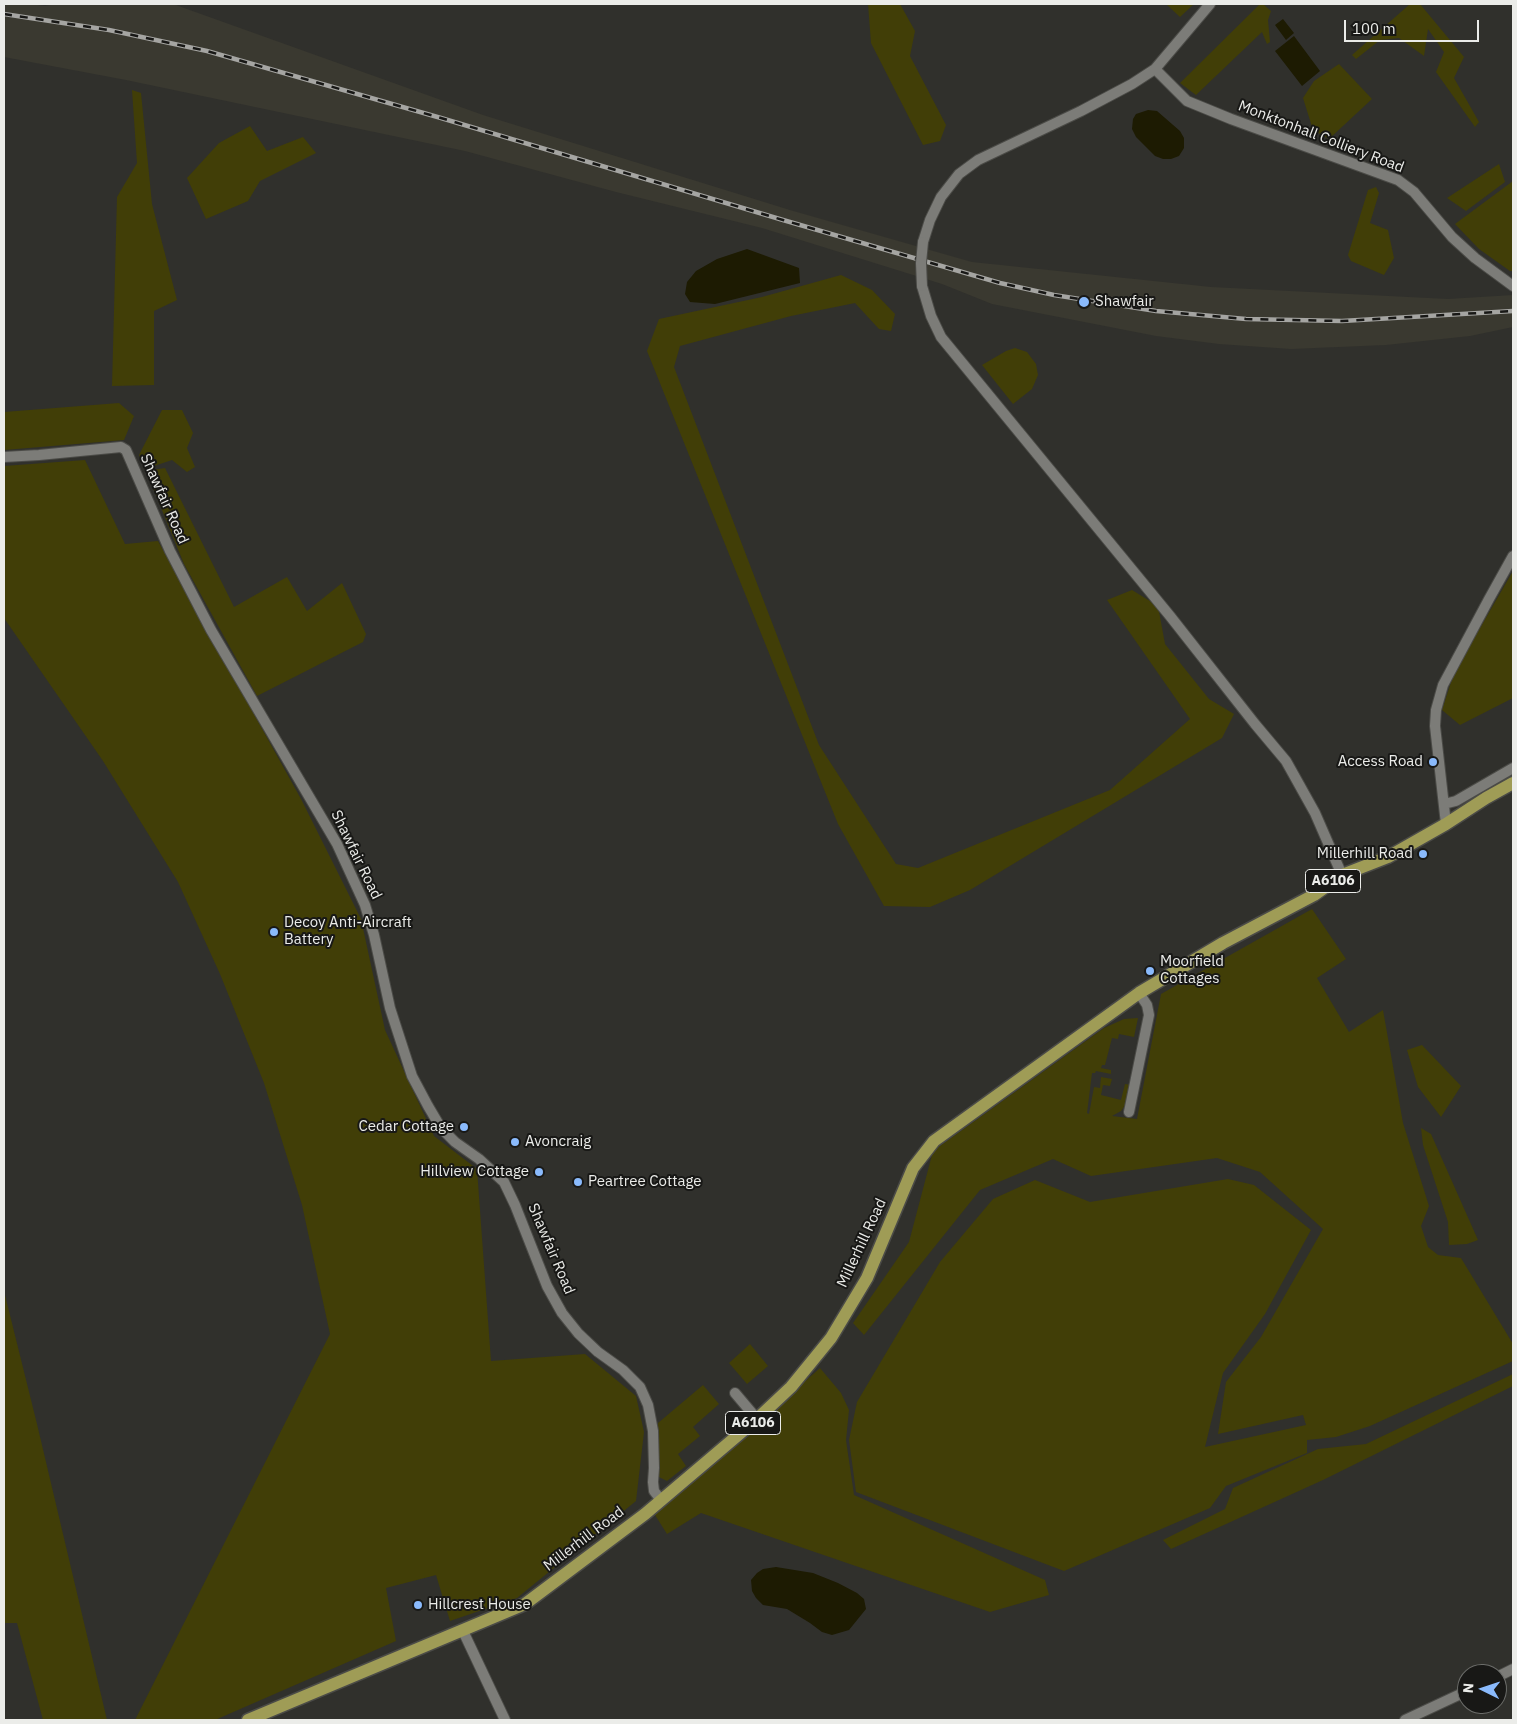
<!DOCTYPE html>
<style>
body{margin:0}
#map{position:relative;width:1517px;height:1724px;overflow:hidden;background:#30302c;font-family:"IBM Plex Sans",sans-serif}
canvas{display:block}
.frame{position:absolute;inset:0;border:5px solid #ebece9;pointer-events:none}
.north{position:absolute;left:1457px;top:1664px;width:50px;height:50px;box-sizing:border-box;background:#181816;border:1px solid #6c6d6a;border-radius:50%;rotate:274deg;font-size:14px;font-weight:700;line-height:20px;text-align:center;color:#ebece9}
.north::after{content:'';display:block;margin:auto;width:18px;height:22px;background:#8abafc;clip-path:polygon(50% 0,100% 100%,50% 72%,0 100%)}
.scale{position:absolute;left:1344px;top:20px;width:135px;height:22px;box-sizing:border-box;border:2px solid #ebece9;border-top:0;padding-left:6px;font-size:15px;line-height:18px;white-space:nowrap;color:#ebece9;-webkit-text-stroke:4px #181816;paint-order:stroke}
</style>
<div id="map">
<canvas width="1517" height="1724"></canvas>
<div class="frame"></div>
<div class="north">N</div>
<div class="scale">100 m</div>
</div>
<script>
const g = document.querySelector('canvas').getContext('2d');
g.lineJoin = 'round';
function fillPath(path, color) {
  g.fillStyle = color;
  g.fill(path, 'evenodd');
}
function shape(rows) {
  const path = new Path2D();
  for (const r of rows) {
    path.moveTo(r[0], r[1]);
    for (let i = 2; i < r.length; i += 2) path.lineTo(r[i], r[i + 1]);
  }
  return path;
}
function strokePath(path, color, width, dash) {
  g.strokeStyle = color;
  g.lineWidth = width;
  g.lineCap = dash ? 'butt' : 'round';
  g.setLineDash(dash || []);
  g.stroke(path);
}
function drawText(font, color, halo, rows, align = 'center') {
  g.font = font + ' "IBM Plex Sans",sans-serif';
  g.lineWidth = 4;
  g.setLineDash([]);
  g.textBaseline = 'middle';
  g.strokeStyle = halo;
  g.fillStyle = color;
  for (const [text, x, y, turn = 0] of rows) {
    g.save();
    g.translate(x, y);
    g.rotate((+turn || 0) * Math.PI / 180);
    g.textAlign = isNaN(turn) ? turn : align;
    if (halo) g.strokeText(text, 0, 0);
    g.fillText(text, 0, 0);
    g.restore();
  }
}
fillPath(shape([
 [4,4,30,4,45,6,57,4,173,4,483,115,790,210,972,262,1211,287,1448,299,1513,295,1513,327,1470,336,1386,345,1291,349,1219,344,1156,336,992,304,942,284,762,228,616,192,465,151,126,80,4,57]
]), '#3a3930');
fillPath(shape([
 [868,4,900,4,915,31,910,56,946,125,940,141,923,145,871,43],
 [1166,4,1194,4,1180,17],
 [1260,4,1263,4,1271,11,1268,20,1270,42,1267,44,1262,32,1196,95,1180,83],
 [1410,4,1420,4,1464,57,1454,78,1479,122,1475,127,1436,72,1444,52,1428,29,1424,56,1399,38,1380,40,1356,59,1352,55],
 [1339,64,1372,99,1329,139,1313,130,1303,98,1314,81],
 [132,90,141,93,152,204,177,300,154,311,154,385,112,386,117,197,137,163],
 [250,126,267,151,303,137,316,153,260,181,248,201,206,219,187,178,219,143],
 [1499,164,1505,182,1466,211,1447,198],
 [1513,181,1513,271,1510,271,1479,249,1455,224],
 [1376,187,1379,193,1370,223,1388,230,1394,258,1384,275,1351,261,1348,255,1368,190],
 [841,275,872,290,895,314,891,331,879,329,855,303,791,316,680,346,674,367,819,745,896,864,918,868,1110,790,1190,719,1107,600,1132,590,1158,606,1165,644,1209,699,1234,714,1222,738,970,890,930,907,884,906,838,824,647,351,659,319,762,297],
 [1015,348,1027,352,1036,364,1038,375,1032,389,1013,404,982,365,1006,351],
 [119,403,134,416,124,440,4,450,4,412],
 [162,410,182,410,193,433,187,448,195,467,187,472,172,460,145,469,139,455],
 [85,460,125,544,158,541,301,799,361,919,385,1030,434,1136,477,1169,491,1361,585,1354,636,1396,644,1432,636,1501,517,1598,450,1621,436,1575,386,1588,396,1641,215,1720,135,1720,330,1334,302,1205,264,1083,220,974,178,882,103,761,4,618,4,466],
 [165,468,234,607,287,577,307,611,342,583,366,634,363,642,257,696,184,564,146,471],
 [1513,571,1513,698,1460,725,1442,710,1454,673],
 [1312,909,1346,959,1317,978,1349,1032,1383,1010,1403,1123,1429,1206,1421,1226,1428,1247,1438,1255,1461,1258,1513,1344,1513,1361,1370,1426,1336,1437,1307,1440,1307,1453,1226,1486,1210,1508,1064,1571,856,1492,849,1440,857,1402,940,1262,993,1199,1035,1180,1090,1202,1228,1179,1254,1185,1311,1230,1265,1314,1223,1373,1205,1447,1306,1425,1303,1415,1218,1434,1226,1382,1261,1337,1323,1229,1260,1172,1217,1158,1091,1176,1053,1159,980,1190,864,1335,853,1323,909,1242,933,1151,1104,1028,1124,1019,1138,1018,1134,1037,1119,1034,1118,1039,1112,1038,1105,1065,1102,1065,1101,1068,1111,1070,1111,1074,1096,1071,1095,1073,1092,1073,1087,1113,1089,1114,1094,1087,1100,1088,1101,1077,1112,1079,1110,1086,1103,1085,1101,1095,1121,1100,1125,1084,1131,1085,1128,1101,1121,1111,1112,1116,1137,1119,1161,994],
 [1422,1045,1461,1086,1441,1117,1418,1087,1407,1050],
 [1421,1128,1431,1134,1478,1240,1467,1244,1449,1245,1448,1222,1423,1145],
 [4,1291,37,1424,107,1720,43,1720,17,1623,4,1623],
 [750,1344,768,1366,747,1384,729,1363],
 [820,1368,841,1393,849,1410,846,1440,854,1495,1045,1580,1049,1595,990,1612,701,1513,667,1534,655,1515],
 [1513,1374,1513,1386,1323,1480,1171,1549,1163,1540,1225,1509,1233,1488,1318,1449,1366,1444],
 [703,1385,719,1404,693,1427,700,1436,678,1454,686,1466,667,1481,659,1477,658,1423]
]), '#413e07');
fillPath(shape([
 [1283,19,1294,33,1286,40,1275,25],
 [1294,36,1320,71,1302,86,1275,51],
 [1148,110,1157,111,1180,131,1184,138,1184,148,1179,156,1171,159,1163,159,1155,156,1136,137,1132,129,1133,119,1136,114],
 [747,249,799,268,800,283,715,304,690,302,685,294,687,282,696,271,717,259],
 [776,1567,813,1573,838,1583,857,1593,864,1599,866,1609,849,1630,832,1635,822,1632,810,1623,787,1609,763,1605,756,1598,752,1591,751,1580,757,1573,763,1569]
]), '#1d1b02');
const minor = shape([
 [1155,69,1187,101,1231,119,1398,180,1414,192,1452,237,1475,258,1513,286],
 [923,242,930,220,941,197,959,174,978,160,1081,111,1132,84,1155,69,1210,4],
 [922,286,931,316,941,337,1170,616,1255,724,1286,761,1315,813,1342,875],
 [4,457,39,455,121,447,126,450,170,551,211,630,337,844,365,905,374,935,390,1008,412,1076,428,1106,441,1128,455,1142,479,1159,504,1182,515,1205,547,1286,562,1313,578,1333,598,1352,623,1370,640,1387,648,1405,653,1431,654,1468,653,1482,654,1491,661,1500],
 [1444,804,1456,801,1513,768],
 [1446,824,1435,726,1436,710,1443,685,1489,599,1513,556],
 [1129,1112,1149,1015,1147,1005,1139,993],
 [735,1393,757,1419],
 [463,1631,505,1720],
 [1497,1677,1513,1669],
 [1405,1720,1467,1691]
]);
const primary = shape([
 [248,1720,525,1604,645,1514,757,1419,791,1387,831,1338,867,1278,913,1168,934,1141,1139,993,1223,943,1314,895,1342,875,1388,857,1446,824,1486,798,1513,783]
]);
strokePath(minor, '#4b4b47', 12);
strokePath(primary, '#4b4b47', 15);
strokePath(minor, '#7c7c78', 10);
strokePath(primary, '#9f9c56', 12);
const rail = shape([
 [4,14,109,30,207,51,441,118,783,220,1000,283,1054,295,1156,311,1246,319,1342,321,1513,311]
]);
strokePath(rail, '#a5a5a2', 4.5);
strokePath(rail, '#181816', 2.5, [8]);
const minorBridge = shape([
 [922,286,921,263,923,242]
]);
strokePath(minorBridge, '#4b4b47', 12, []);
strokePath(minorBridge, '#7c7c78', 10);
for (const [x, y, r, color] of [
 [1084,302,6,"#8abafc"],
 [1433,762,5,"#8abafc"],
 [1423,854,5,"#8abafc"],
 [274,932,5,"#8abafc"],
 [1150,971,5,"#8abafc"],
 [464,1127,5,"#8abafc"],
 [515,1142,5,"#8abafc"],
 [539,1172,5,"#8abafc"],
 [578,1182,5,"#8abafc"],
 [418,1605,5,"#8abafc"]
]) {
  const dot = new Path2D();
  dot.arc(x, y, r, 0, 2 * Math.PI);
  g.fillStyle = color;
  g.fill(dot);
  strokePath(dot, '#181816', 2);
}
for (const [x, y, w] of [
 [1333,881,55],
 [753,1423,55]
]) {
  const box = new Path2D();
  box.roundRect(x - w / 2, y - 11.5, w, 23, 4);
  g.fillStyle = '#181816';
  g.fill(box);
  strokePath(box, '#ebece9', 1);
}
drawText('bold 14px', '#ebece9', null, [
 ["A6106",1333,881],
 ["A6106",753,1423]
]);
drawText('15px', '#ebece9', '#181816', [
 ["Monktonhall Colliery Road",1321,137,21],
 ["Shawfair Road",164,499,66],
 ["Shawfair Road",356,855,64],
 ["Millerhill Road",862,1243,-65],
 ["Shawfair Road",551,1249,67],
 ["Millerhill Road",584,1539,-37]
]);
drawText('15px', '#ebece9', '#181816', [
 ["Shawfair",1095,302],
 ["Access Road",1423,762,"right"],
 ["Millerhill Road",1413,854,"right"],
 ["Decoy Anti-Aircraft",284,923],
 ["Battery",284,940],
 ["Moorfield",1160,962],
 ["Cottages",1160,979],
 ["Cedar Cottage",454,1127,"right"],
 ["Avoncraig",525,1142],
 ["Hillview Cottage",529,1172,"right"],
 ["Peartree Cottage",588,1182],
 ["Hillcrest House",428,1605]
], 'left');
</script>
